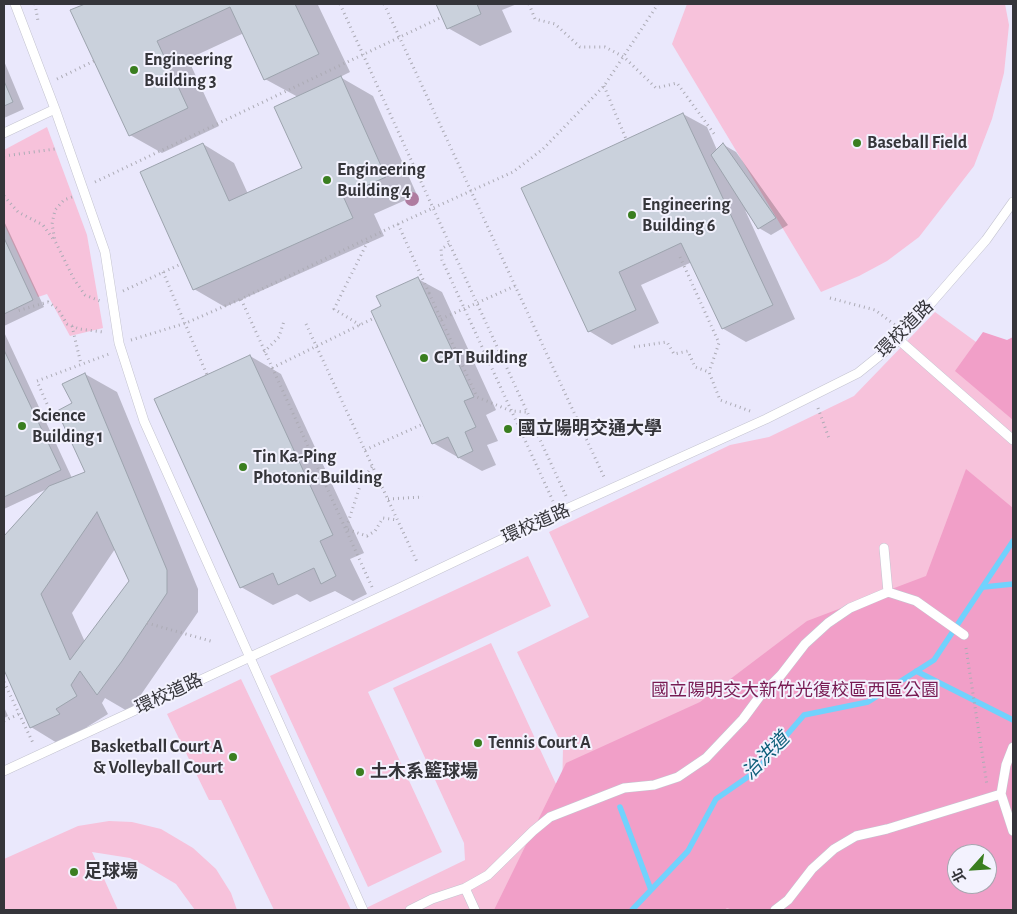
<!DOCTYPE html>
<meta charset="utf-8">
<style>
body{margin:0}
#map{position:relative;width:1017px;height:914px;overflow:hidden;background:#f3f2fe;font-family:"Alegreya Sans","Noto Sans TC",sans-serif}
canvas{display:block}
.frame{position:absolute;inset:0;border:5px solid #35353a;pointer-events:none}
.north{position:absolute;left:947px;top:844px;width:50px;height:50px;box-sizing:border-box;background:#f3f2fe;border:1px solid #a7a6b0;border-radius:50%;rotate:244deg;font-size:14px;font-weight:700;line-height:20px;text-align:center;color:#35353a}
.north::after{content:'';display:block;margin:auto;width:18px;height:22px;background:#3a7e20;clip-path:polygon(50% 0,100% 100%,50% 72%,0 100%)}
</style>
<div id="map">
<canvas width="1017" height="914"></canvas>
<div class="frame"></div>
<div class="north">北</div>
</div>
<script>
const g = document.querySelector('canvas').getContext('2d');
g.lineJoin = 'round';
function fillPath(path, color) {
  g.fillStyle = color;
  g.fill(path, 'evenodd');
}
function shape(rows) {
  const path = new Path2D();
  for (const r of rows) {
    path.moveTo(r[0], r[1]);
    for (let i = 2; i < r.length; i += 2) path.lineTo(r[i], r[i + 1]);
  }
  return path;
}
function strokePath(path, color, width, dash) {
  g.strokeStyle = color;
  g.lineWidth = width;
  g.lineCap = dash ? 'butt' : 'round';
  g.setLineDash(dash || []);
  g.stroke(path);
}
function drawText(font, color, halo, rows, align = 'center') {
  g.font = font + ' "Alegreya Sans","Noto Sans TC",sans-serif';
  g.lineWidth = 4;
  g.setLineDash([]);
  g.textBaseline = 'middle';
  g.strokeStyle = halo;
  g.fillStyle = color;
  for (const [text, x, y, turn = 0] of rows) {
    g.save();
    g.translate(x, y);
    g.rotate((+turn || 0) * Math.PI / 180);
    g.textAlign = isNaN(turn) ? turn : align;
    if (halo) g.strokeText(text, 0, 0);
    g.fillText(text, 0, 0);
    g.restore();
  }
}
fillPath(shape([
 [4,4,1013,4,1013,910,4,910],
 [957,854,987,854,987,884,957,884]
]), '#eae8fc');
fillPath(shape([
 [687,4,1005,4,1009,25,1004,73,992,119,974,166,919,237,887,261,859,276,821,292,672,44],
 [47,127,87,235,103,328,70,336,47,294,38,297,4,224,4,150],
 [935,312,1013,369,1013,910,362,910,465,860,464,843,393,688,491,643,562,797,563,747,517,652,589,617,549,532,730,445,769,437,854,396],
 [957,854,987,854,987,884,957,884],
 [528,556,551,606,368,692,442,852,368,887,270,676],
 [241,679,351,910,274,910,221,800,209,800,167,714],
 [109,821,132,822,161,829,193,848,216,869,231,893,237,910,195,910,176,884,144,865,130,858,92,852,118,910,4,910,4,859,78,826]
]), '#f7c2db');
fillPath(shape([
 [983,332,1007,340,1013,337,1013,420,955,371],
 [966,469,1013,508,1013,910,733,910,727,908,724,910,494,910,566,763,700,702,807,621,926,576],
 [957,854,987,854,987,884,957,884]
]), '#f19fc8');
fillPath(shape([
 [88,4,318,5,350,72,340,77,373,96,417,195,374,214,384,236,225,307,194,289,203,144,234,163,248,194,304,169,298,97,265,79,244,33,188,59,219,126,162,153,130,135,72,11],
 [437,4,517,4,502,10,512,32,480,46,448,28],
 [4,61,24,109,4,118],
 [683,114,707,127,717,150,724,145,736,152,788,225,771,235,759,228,745,210,795,319,746,342,722,328,692,262,641,285,659,323,612,345,589,331],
 [4,221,44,307,4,326],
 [418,279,442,292,496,410,486,415,498,441,487,445,496,465,482,471,433,443,383,306],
 [4,332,72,478,86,472,74,404,85,374,117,392,198,589,198,612,129,712,105,698,102,703,108,714,87,727,90,732,62,746,31,727,4,667,4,538,49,488,4,509],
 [115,549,130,582,85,642,72,613],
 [250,356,281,374,364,553,350,559,367,594,353,601,335,591,310,602,297,594,273,605,241,587],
 [4,707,8,716,4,718]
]), '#0003');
strokePath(shape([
 [984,587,1013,584],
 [916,671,1013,720],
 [620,807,651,890],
 [632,910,688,851,716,799,755,772,804,715,868,702,934,660,1013,541]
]), '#71d2fd', 5.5);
const building = shape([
 [85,4,295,4,319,54,264,80,230,7,157,41,188,108,129,136,70,10,85,4],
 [436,4,477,4,481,14,447,29,436,4],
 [341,76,386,177,343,196,353,218,193,290,140,172,203,143,229,201,302,168,274,107,341,76],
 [4,81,13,102,4,106,4,81],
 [683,113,773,305,722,329,681,243,619,272,636,310,588,332,521,188,683,113],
 [723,143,776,218,758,229,711,155,723,143],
 [4,238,33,300,4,314,4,238],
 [418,277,474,397,464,401,476,427,465,432,473,451,458,458,448,437,432,444,371,311,381,306,376,296,418,277],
 [4,350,61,470,4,497,4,350],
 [250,355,333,535,320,541,336,576,321,584,314,568,278,585,273,573,240,588,154,399,250,355],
 [85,373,167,570,167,593,122,661,97,695,80,671,71,685,77,696,56,709,60,714,30,728,4,670,4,536,49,486,85,472,57,411,72,403,62,384,85,373],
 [97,512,129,581,70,660,41,594,97,512]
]);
fillPath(building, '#cad1dc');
strokePath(building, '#9da4ae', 1);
const service = shape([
 [15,4,55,109,105,252,119,343,144,421,363,910],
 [4,133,55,109],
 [899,340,1013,440],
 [884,548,888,592],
 [4,771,397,589,555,514,766,419,858,373,899,340,986,240,1013,202],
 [1001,794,1013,831],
 [410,910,432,899,465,888],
 [475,910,465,888,488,875,533,831,550,817,624,788,654,785,678,777,706,758,743,719,760,696,781,675,805,644,828,623,850,608,888,592,916,601,964,635],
 [775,910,788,900,812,869,834,849,856,836,887,829,1001,794,1006,765,1013,747]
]);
strokePath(service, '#c4c4d0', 10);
strokePath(shape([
 [35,4,38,21],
 [340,4,433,208,513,172,543,149,604,86,658,4],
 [384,4,604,477],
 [529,4,535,19,555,24,580,47,605,47,624,57,656,88,677,83,715,135],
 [57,79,94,61],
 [604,86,626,139],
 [4,156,55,149],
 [95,182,442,17],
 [4,196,18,212,43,225,53,239],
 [72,197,64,200,55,210,52,224,55,241,74,279,85,295,100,301],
 [398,224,429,293,426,294],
 [449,244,441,249,442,260,553,501],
 [680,257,719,343,709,372],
 [163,272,207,375],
 [123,291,181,264],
 [429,293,477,397,511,411,526,412],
 [830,298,875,310,895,325],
 [16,308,17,311,48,302,58,309,67,324,79,329,103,332],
 [441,319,515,286],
 [306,324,418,564],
 [360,325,334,309,369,239],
 [72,326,81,364],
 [131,340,186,323,241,299],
 [634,347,667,342,674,354,688,351,695,367,709,372,720,400,750,411],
 [264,352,279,337,284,321],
 [272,368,374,318],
 [818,408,830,441],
 [51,413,37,381,109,354],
 [365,450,423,424],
 [372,467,362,480,346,529,367,536,375,531,383,518,397,520],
 [388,499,423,497],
 [372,587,241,299,398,224,433,208,566,496],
 [147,623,214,642],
 [966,648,987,785],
 [4,682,33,743],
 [4,721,19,714]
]), '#acabb5', 3, [1, 4]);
strokePath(service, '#fff', 9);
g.fillStyle = '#af7ca0';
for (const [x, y] of [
 [412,199]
]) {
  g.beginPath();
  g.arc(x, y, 7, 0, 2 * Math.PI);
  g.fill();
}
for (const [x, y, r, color] of [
 [134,70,5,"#3a7e20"],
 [857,143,5,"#3a7e20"],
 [327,180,5,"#3a7e20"],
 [632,215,5,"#3a7e20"],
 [424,358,5,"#3a7e20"],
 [22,426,5,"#3a7e20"],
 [508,429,5,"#3a7e20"],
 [243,467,5,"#3a7e20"],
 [478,743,5,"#3a7e20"],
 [233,757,5,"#3a7e20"],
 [360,772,5,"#3a7e20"],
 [74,872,5,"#3a7e20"]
]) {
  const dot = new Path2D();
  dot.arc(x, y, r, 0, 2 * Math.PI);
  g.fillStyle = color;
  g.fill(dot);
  strokePath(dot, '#f3f2fe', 2);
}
drawText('bold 18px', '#35353a', '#f3f2fe', [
 ["Engineering",144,60],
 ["Building 3",144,81],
 ["Baseball Field",867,143],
 ["Engineering",337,170],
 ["Building 4",337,191],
 ["Engineering",642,205],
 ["Building 6",642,226],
 ["CPT Building",434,358],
 ["Science",32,416],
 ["Building 1",32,437],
 ["國立陽明交通大學",518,429],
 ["Tin Ka-Ping",253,457],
 ["Photonic Building",253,478],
 ["Tennis Court A",488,743],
 ["Basketball Court A",223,747,"right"],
 ["& Volleyball Court",223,768,"right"],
 ["土木系籃球場",370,772],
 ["足球場",84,872]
], 'left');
drawText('18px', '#35353a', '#f3f2fe', [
 ["環校道路",905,329,-45],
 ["環校道路",536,524,-24],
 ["環校道路",169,694,-25]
]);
drawText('18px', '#781b53', '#f3f2fe', [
 ["國立陽明交大新竹光復校區西區公園",795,691]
]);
drawText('italic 19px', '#0c5d79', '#f3f2fe', [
 ["治洪道",766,756,-46]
]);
</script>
